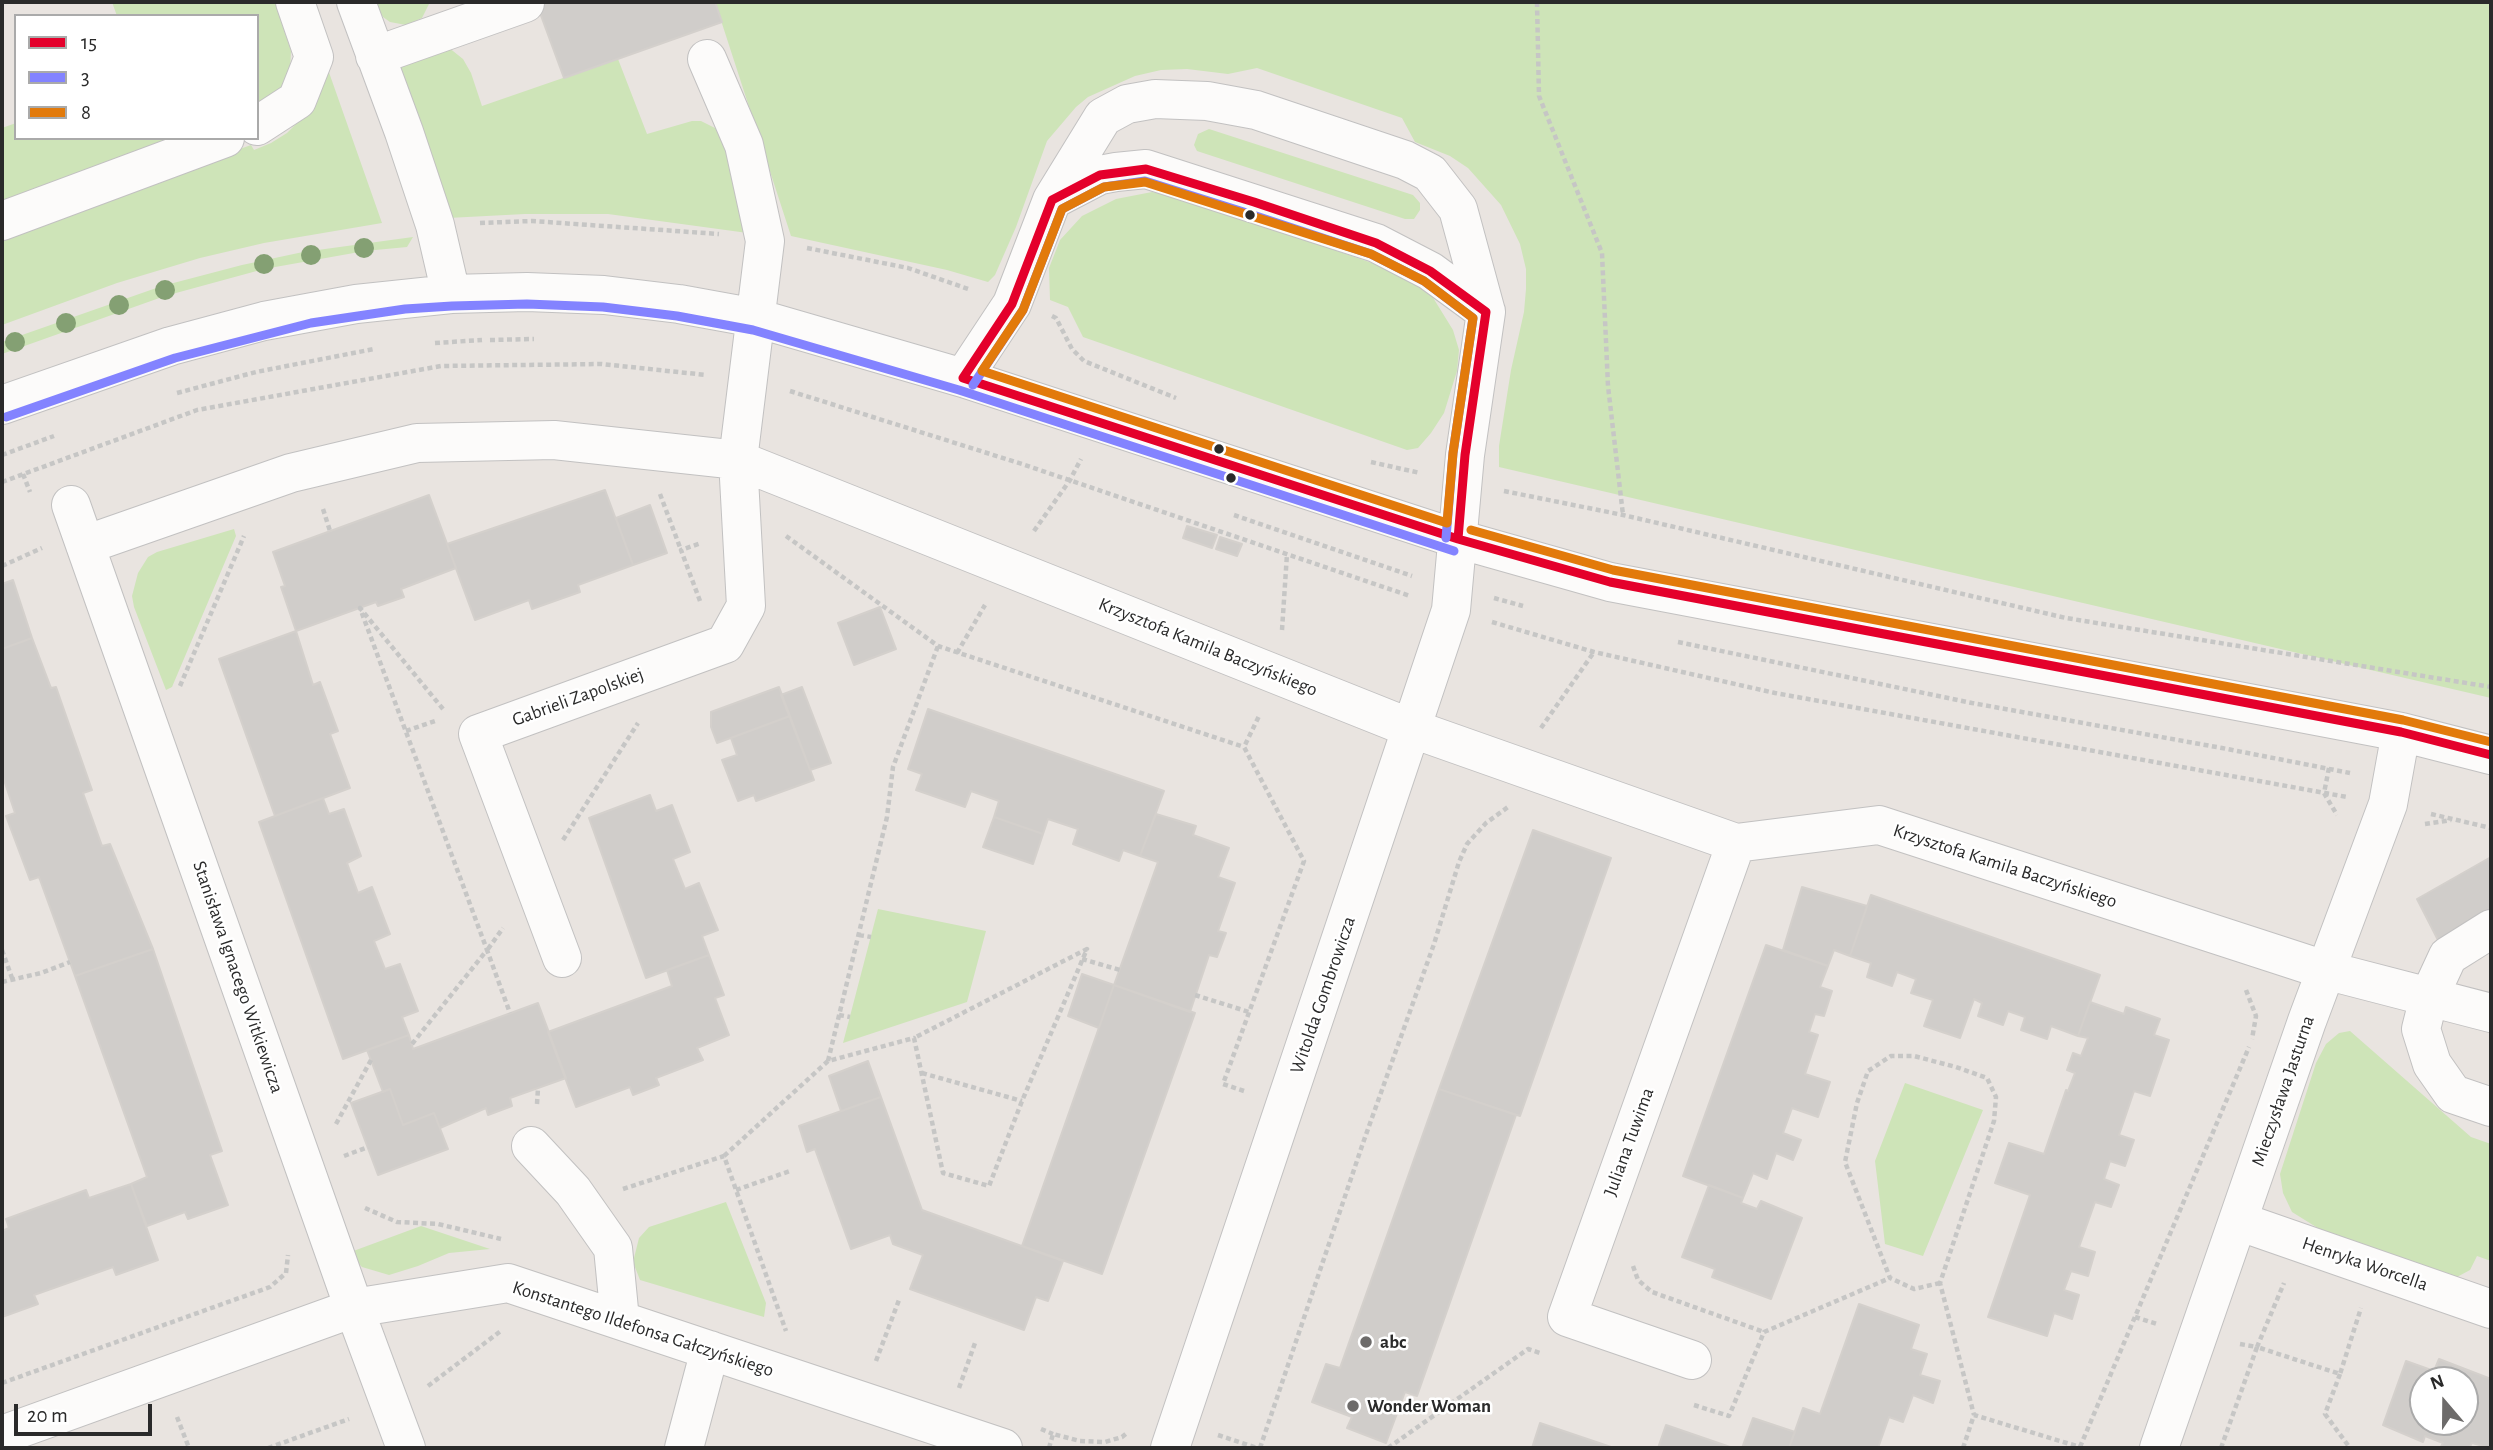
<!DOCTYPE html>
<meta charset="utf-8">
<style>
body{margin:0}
#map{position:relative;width:2493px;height:1450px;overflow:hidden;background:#e9e4e0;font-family:"Alegreya Sans",sans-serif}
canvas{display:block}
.frame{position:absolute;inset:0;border:4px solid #2a2a2a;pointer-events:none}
.legend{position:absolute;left:14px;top:14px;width:245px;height:126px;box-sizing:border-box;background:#fff;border:2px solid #aaa;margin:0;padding:9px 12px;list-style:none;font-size:21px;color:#2a2a2a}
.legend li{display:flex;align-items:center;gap:14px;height:35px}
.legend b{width:35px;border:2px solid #aaa}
.north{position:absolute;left:2409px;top:1366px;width:70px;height:70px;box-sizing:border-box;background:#fff;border:2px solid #aaa;border-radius:50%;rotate:340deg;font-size:19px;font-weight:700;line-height:28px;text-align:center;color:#2a2a2a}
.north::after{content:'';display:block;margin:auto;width:24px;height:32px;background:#6d6b6a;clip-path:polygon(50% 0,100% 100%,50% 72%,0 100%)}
.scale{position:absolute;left:14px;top:1404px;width:138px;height:32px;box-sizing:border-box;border:4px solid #2a2a2a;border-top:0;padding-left:9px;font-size:21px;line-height:24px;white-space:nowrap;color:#2a2a2a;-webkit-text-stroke:5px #fff;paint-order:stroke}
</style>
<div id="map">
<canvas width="2493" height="1450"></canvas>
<div class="frame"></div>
<ul class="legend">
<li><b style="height:9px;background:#e4002b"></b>15</li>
<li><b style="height:9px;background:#8383ff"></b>3</li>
<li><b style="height:9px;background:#e27a0b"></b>8</li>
</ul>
<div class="north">N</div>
<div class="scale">20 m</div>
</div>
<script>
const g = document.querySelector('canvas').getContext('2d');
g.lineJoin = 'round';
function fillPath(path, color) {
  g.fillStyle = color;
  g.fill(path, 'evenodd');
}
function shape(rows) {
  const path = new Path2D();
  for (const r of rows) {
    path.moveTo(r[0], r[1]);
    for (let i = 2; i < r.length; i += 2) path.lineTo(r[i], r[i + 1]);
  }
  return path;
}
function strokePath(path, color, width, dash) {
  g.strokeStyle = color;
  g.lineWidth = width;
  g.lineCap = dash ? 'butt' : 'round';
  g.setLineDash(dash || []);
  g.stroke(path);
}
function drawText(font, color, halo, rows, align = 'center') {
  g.font = font + ' "Alegreya Sans",sans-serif';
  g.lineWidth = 5;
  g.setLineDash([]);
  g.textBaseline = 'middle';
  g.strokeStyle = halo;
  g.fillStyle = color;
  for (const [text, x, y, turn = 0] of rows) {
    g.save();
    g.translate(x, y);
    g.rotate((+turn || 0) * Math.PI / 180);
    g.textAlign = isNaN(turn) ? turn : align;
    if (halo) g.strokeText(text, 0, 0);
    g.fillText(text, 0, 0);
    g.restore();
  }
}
fillPath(shape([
 [112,2,275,2,291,51,290,72,285,86,257,113,257,16,117,16],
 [372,2,430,2,422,18,406,25,390,22,383,17],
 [715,2,2491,2,2491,698,1499,467,1499,446,1511,370,1524,312,1526,289,1526,269,1520,244,1501,205,1468,168,1450,156,1415,142,1402,118,1257,68,1228,74,1187,69,1161,70,1135,76,1088,97,1076,107,1047,141,1016,227,995,275,988,282,947,270,791,236],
 [448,47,463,59,471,73,482,106,618,59,647,134,692,121,701,121,719,130,755,234,608,214,525,214,448,218,400,71,404,61],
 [325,61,382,223,264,243,200,258,117,283,2,325,2,235,251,145,254,150,271,143,287,133,305,115],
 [16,123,16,138,197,138,2,209,2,128],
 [1209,129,1413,195,1420,203,1420,210,1414,219,1405,219,1197,151,1194,145,1198,134],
 [1152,192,1179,196,1395,271,1432,296,1453,330,1459,350,1457,371,1444,413,1431,433,1418,448,1407,450,1083,337,1068,307,1050,300,1049,268,1060,240,1082,216,1116,199],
 [413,237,407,247,365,251,264,269,165,296,2,354,2,342,162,286,242,265,303,252],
 [234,529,236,536,172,687,166,690,134,607,132,596,138,573,148,557,157,552],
 [878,909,986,931,967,1002,843,1043],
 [2350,1031,2471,1137,2491,1144,2491,1261,2477,1256,2470,1270,2457,1277,2389,1257,2321,1230,2292,1212,2283,1193,2280,1174,2316,1063,2326,1044,2339,1033],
 [1905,1083,1983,1110,1923,1256,1885,1244,1875,1161],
 [726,1202,766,1303,764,1317,640,1280,633,1262,639,1238,649,1227],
 [421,1226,490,1249,449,1253,418,1266,389,1275,362,1267,348,1253]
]), '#cee4b8');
const building = shape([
 [536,2,715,2,722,22,564,78,536,2],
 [605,490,633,565,578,585,580,592,532,609,529,600,475,620,447,544,605,490],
 [429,495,456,568,401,589,404,597,378,606,376,602,296,631,281,587,285,586,273,552,429,495],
 [650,505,667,553,633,565,616,518,650,505],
 [1187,526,1217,535,1212,548,1183,538,1187,526],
 [1220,537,1242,544,1237,556,1216,549,1220,537],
 [13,580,32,638,2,649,2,584,13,580],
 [880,607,896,649,854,665,838,623,880,607],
 [296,631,313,685,320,682,338,731,330,734,350,788,275,816,219,659,296,631],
 [32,638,51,688,56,687,92,790,83,793,102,846,110,844,153,949,75,976,39,877,30,880,6,816,15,813,2,774,2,649,32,638],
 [779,687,790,716,717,743,711,727,711,712,779,687],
 [802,687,831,763,810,770,781,695,802,687],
 [928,709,1164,791,1140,856,1123,850,1119,861,1073,844,1078,829,1048,819,1043,834,994,817,999,801,971,791,965,807,916,790,922,774,908,769,928,709],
 [790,716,814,780,756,801,754,795,738,801,722,760,737,755,731,738,790,716],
 [650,795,656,811,672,805,690,852,673,859,685,889,699,883,718,930,702,936,709,955,646,978,589,818,650,795],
 [323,798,329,814,344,809,361,856,347,863,358,893,372,887,390,934,374,941,385,969,400,964,418,1011,402,1017,409,1035,343,1059,259,822,323,798],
 [1156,814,1196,826,1193,835,1229,848,1218,877,1235,883,1218,931,1226,933,1217,957,1209,955,1190,1012,1114,985,1158,862,1140,856,1156,814],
 [994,817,1043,834,1033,864,983,847,994,817],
 [1533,830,1611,858,1520,1116,1439,1089,1533,830],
 [2491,857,2491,913,2440,944,2417,899,2491,857],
 [1802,887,1867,906,1850,956,1834,950,1828,966,1783,950,1802,887],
 [1871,895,2100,975,2078,1036,2051,1026,2047,1039,2021,1030,2025,1017,2008,1011,2003,1025,1978,1016,1982,1003,1974,999,1960,1038,1924,1026,1933,1000,1911,993,1916,979,1897,972,1892,986,1867,977,1871,963,1850,956,1871,895],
 [1766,945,1828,966,1820,987,1832,991,1824,1016,1815,1014,1809,1032,1818,1035,1805,1074,1830,1082,1818,1117,1792,1108,1783,1133,1801,1140,1793,1160,1776,1153,1767,1179,1753,1173,1743,1198,1683,1176,1766,945],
 [153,949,222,1151,210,1155,228,1205,188,1219,185,1212,147,1226,131,1184,147,1177,75,976,153,949],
 [709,955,724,995,715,998,729,1035,697,1048,703,1060,656,1078,659,1085,633,1095,630,1087,576,1107,548,1032,672,986,667,970,709,955],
 [1082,974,1114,985,1099,1028,1068,1016,1082,974],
 [1114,985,1195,1013,1102,1274,1022,1246,1114,985],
 [2090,1002,2124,1014,2126,1007,2160,1019,2154,1035,2169,1040,2150,1096,2134,1091,2119,1135,2134,1140,2125,1166,2110,1161,2104,1179,2119,1185,2111,1207,2095,1202,2079,1247,2095,1252,2088,1276,2071,1271,2064,1290,2079,1295,2072,1319,2054,1313,2047,1336,1988,1317,2030,1195,1995,1183,2009,1143,2044,1154,2066,1090,2068,1091,2075,1073,2067,1070,2073,1053,2081,1056,2088,1038,2078,1036,2090,1002],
 [538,1003,566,1078,510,1098,512,1106,488,1115,486,1108,440,1128,434,1113,403,1125,390,1089,383,1092,367,1050,409,1035,413,1049,538,1003],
 [868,1061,881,1097,841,1111,829,1076,868,1061],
 [390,1089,403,1125,434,1113,448,1149,378,1175,351,1103,390,1089],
 [1439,1089,1516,1115,1417,1396,1405,1392,1386,1443,1347,1428,1352,1417,1312,1402,1326,1364,1340,1368,1439,1089],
 [881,1097,922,1210,1063,1261,1048,1301,1036,1297,1024,1330,910,1289,923,1255,893,1244,890,1235,851,1249,815,1149,807,1152,799,1126,881,1097],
 [131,1184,158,1260,116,1275,113,1267,34,1295,38,1304,2,1317,2,1231,9,1228,6,1219,86,1190,89,1198,131,1184],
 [1709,1185,1743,1198,1741,1203,1757,1209,1761,1201,1802,1218,1771,1299,1712,1277,1715,1269,1682,1257,1709,1185],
 [1859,1304,1919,1325,1911,1349,1927,1354,1920,1375,1940,1381,1933,1403,1913,1395,1903,1422,1889,1417,1878,1448,1789,1448,1803,1408,1820,1414,1859,1304],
 [2439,1359,2491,1379,2491,1448,2472,1443,2469,1448,2440,1448,2443,1443,2425,1436,2423,1442,2383,1425,2406,1361,2434,1371,2439,1359],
 [2423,1380,2465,1380,2465,1422,2423,1422,2423,1380],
 [1753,1418,1795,1432,1789,1448,1742,1448,1753,1418],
 [1540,1423,1614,1448,1532,1448,1540,1423],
 [1666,1425,1733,1448,1658,1448,1666,1425]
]);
fillPath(building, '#d0cdca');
strokePath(building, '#d4d0cc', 2);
const minor = shape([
 [356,2,404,132,435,225,451,294],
 [375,56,525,3],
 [257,126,297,100,314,57,295,2],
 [1052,200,1103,117,1127,104,1155,99,1207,101,1256,110,1405,160,1430,173,1458,209,1486,312],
 [2,221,225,138],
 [963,378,1012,304,1052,200,1100,175,1116,172,1146,169,1376,243,1430,271,1486,312,1465,455,1451,610,1170,1448],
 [2,405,171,346,264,321,356,304,451,294,527,292,604,295,679,304,756,318,963,378,1458,539,1610,582,2401,732,2491,755],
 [71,505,354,1308,406,1448],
 [85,545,291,473,417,443,554,440,738,460,1413,729,1736,843,1879,825,2325,970,2491,1013],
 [2491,929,2448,956,2429,997,2421,1029,2432,1064,2453,1094,2491,1107],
 [562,958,478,734,725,644,746,606,738,460,765,241,744,145,707,59],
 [531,1146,573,1191,613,1248,620,1320],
 [2238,1221,2491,1309],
 [1692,1360,1567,1317,1736,843],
 [2,1435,354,1308,508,1283,1003,1448],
 [684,1448,710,1350],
 [2159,1448,2307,1021,2388,804,2401,732]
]);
strokePath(minor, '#c2c1c1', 40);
strokePath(shape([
 [1537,2,1539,96,1602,253,1608,386,1623,515],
 [480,223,532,221,719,234],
 [807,248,908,268,971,290],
 [1052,316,1056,318,1072,349,1084,361,1176,398],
 [490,340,534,339],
 [435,343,482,340],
 [790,391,1022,464,1410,596],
 [177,393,256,372,374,349],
 [2,455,54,436],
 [1371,462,1420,473],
 [23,474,30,492],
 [2,482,197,410,441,366,602,364,706,375],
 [1504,491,1623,515,2066,618,2491,687],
 [660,494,681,550],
 [323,509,330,531],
 [1234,515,1412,576],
 [1034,531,1070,480,1081,459],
 [786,536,938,646,1244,747],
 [2,566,42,548],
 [1494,598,1523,606],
 [700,601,681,550,701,543],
 [1492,622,1594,652,1775,693,2347,797],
 [1282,630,1287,554],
 [1678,642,1972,703,2222,748,2350,773],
 [957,653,985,605],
 [180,686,244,536],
 [443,709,360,608,487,950],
 [1541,728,1594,652],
 [406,731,438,720],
 [2329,768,2324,793,2337,815],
 [2431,814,2491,828],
 [2425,824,2451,820],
 [563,840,638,723],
 [859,935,871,937],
 [488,949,503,928],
 [2,950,12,978],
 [1082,959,1120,970],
 [2,982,41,973,70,962],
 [2246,990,2256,1016,2252,1039],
 [1195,995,1249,1012],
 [839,1015,850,1017],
 [412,1044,487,950,510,1013],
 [828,1061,887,817,893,767,938,646],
 [922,1073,1022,1101],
 [1244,1091,1223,1084,1304,861,1244,747,1260,714],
 [537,1104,538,1088],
 [336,1124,371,1060],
 [344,1156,368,1147],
 [724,1156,828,1061,914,1038,943,1173,989,1186,1022,1101,1087,949,914,1038],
 [623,1189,724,1156,786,1331],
 [736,1190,790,1171],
 [365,1208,397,1222,438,1224,501,1239],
 [1633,1266,1638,1280,1652,1292,1764,1332],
 [1940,1283,1914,1289,1890,1278,1845,1162,1857,1103,1868,1071,1891,1056,1914,1056,1956,1067,1987,1078,1996,1097,1994,1121,1940,1283,1974,1415],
 [2135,1317,2157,1324],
 [2240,1344,2257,1347,2284,1283],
 [876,1361,899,1300],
 [2340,1374,2325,1414,2350,1448],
 [2,1383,270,1287,286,1273,288,1255],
 [428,1386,502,1330],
 [959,1388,975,1343],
 [1694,1405,1729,1416,1764,1332,1890,1278],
 [177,1417,189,1448],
 [1041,1429,1053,1434],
 [1218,1435,1257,1448],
 [2080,1447,2249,1047],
 [268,1448,349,1419],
 [1049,1448,1053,1434,1080,1441,1105,1442,1122,1437,1128,1432],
 [1260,1448,1363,1143,1434,944,1459,862,1467,844,1486,823,1508,807],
 [1388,1448,1528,1349,1540,1353],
 [1963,1448,1974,1415,2080,1447],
 [2221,1448,2257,1347,2340,1374,2361,1308]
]), '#c6c6c5', 4.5, [5, 3.5]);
strokePath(minor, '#fcfbfa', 38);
strokePath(shape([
 [963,378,1458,539,1610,582,2401,732,2491,755],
 [963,378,1012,304,1052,200,1100,175,1146,169,1254,202,1376,243,1430,271,1486,312,1465,455,1458,539]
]), '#e4002b', 9);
strokePath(shape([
 [973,385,1023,310,1062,209,1104,187,1145,181,1250,214,1371,254,1424,281,1473,318,1453,453,1446,538],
 [6,417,175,358,311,323,405,309,452,306,527,304,603,307,677,316,753,330,959,390,1454,551]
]), '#8383ff', 9);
strokePath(shape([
 [1145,182,1371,254,1424,281,1473,318,1453,453,1447,523,982,371,1023,310,1062,209,1104,187,1145,182],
 [1471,530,1613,570,2403,720,2491,742]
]), '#e27a0b', 9);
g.fillStyle = '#84a073';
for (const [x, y] of [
 [364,248],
 [311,255],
 [264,264],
 [165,290],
 [119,305],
 [66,323],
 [15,342]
]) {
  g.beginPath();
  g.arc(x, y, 10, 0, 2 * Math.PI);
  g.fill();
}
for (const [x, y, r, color] of [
 [1250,215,6,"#2a2a2a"],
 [1219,449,6,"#2a2a2a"],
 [1231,478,6,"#2a2a2a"],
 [1366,1342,7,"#6d6b6a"],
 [1353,1406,7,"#6d6b6a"]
]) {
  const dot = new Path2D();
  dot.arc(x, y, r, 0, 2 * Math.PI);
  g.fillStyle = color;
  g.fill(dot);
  strokePath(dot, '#fff', 2.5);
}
drawText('19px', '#2a2a2a', '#fff', [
 ["Krzysztofa Kamila Baczyńskiego",1208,647,22],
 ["Gabrieli Zapolskiej",578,697,-20],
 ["Krzysztofa Kamila Baczyńskiego",2005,866,18],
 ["Stanisława Ignacego Witkiewicza",238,977,71],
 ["Witolda Gombrowicza",1323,995,-71],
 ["Mieczysława Jasturna",2283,1091,-71],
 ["Juliana Tuwima",1629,1142,-70],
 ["Henryka Worcella",2365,1264,19],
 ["Konstantego Ildefonsa Gałczyńskiego",643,1329,18]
]);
drawText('bold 19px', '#2a2a2a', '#fff', [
 ["abc",1380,1342],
 ["Wonder Woman",1367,1406]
], 'left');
</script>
